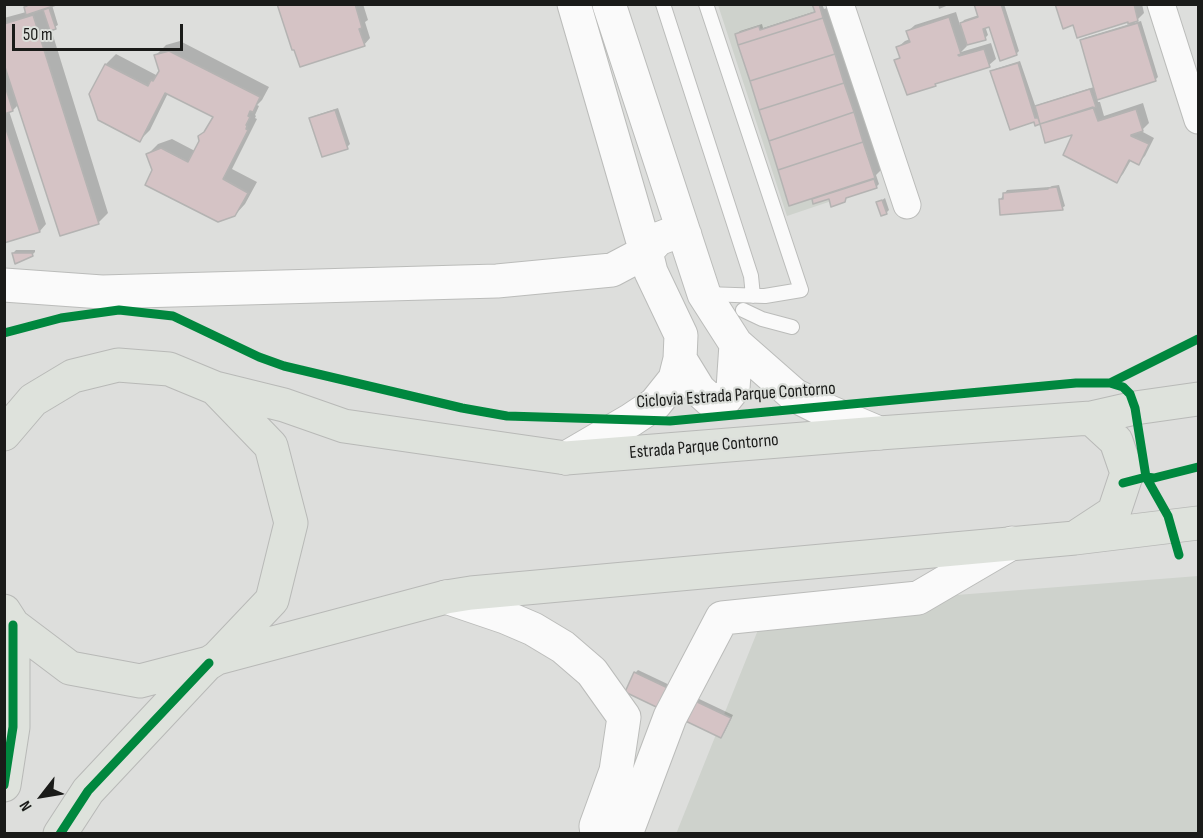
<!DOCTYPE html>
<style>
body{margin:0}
#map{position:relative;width:1203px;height:838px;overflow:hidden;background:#dddedc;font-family:"Sofia Sans Condensed",sans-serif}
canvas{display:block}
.frame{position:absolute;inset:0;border:6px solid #1a1b19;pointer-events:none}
.north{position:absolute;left:12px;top:766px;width:60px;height:60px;-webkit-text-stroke:4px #dcdfdb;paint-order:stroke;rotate:239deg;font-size:16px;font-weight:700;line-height:24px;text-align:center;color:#1a1b19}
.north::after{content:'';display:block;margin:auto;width:21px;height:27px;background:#1a1b19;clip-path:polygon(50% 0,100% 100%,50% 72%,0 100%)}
.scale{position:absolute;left:12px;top:24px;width:171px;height:27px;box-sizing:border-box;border:3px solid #1a1b19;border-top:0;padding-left:8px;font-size:18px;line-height:21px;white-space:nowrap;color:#1a1b19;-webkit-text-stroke:4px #dcdfdb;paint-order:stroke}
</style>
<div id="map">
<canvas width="1203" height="838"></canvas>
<div class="frame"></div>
<div class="north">N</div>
<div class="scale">50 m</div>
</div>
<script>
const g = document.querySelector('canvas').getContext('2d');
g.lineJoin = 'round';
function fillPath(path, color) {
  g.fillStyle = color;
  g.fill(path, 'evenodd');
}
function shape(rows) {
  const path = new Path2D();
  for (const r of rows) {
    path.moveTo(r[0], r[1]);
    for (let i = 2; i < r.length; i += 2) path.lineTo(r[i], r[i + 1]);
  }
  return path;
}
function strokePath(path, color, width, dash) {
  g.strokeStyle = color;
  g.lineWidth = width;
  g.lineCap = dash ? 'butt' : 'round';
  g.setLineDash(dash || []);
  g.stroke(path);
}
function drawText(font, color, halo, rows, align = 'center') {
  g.font = font + ' "Sofia Sans Condensed",sans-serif';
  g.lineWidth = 4.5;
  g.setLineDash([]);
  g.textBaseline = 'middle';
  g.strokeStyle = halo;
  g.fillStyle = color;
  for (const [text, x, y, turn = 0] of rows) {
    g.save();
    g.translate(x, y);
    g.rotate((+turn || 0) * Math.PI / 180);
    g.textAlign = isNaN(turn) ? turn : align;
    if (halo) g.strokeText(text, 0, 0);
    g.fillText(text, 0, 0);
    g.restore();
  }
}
fillPath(shape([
 [718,5,816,5,876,186,787,216],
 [1198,576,1198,833,676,834,766,610]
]), '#ced2cc');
fillPath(shape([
 [279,4,363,4,368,20,365,22,370,38,364,45],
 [814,4,822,4,824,9,836,5,887,164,876,175,879,184,876,187,848,196,844,201,829,197,813,199,817,195,737,34,740,31,762,24,763,28,816,11],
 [938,4,951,4,939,9],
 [975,4,1004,4,1019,51,1016,54,990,25,985,26,988,35,985,38,966,44,967,46,961,52,991,43,996,59,989,65,938,82,935,84,896,60,901,56,898,47,905,41,910,39,908,31,915,25,956,12,960,25,964,20,979,15],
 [1057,4,1142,4,1144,13,1134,23,1141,21,1158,77,1155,80,1097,98,1098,102,1100,102,1104,116,1143,103,1149,123,1141,131,1154,138,1145,156,1138,163,1131,160,1123,174,1116,181,1075,133,1041,122,1036,124,992,72,995,69,1020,61,1036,108,1040,104,1094,87,1081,41,1084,38,1130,24,1129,20,1074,24],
 [52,5,58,25,51,29,108,213,98,223,19,104,13,110,9,111,46,224,40,231,4,242,4,18],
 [180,41,269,87,262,100,257,105,259,106,255,115,256,116,255,118,257,119,232,169,257,182,245,204,235,215,154,170,148,154,158,144,172,139,195,151,215,117,168,93,150,130,140,140,106,64,116,54,158,76,160,71,156,55,166,45],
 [338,108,350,144,347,147,311,119,314,116],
 [1059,185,1065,206,1062,208,1000,200,1007,190,1050,187,1052,186],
 [885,198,889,210,886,213,878,203],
 [16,250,35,250,35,252,33,254,16,262,13,253],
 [638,670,733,715,724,733,721,736,627,691,635,673]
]), '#0003');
const building = shape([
 [26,4,59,4,26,15,24,7,27,6,26,4],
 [277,4,355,4,362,28,359,29,365,46,300,67,294,50,292,50,277,4],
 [812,4,819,4,823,18,738,45,735,34,759,26,760,30,815,12,812,4],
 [974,4,1001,4,1017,55,1000,61,989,27,983,29,986,40,967,45,960,23,978,17,974,4],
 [1055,4,1134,4,1138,21,1128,24,1128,22,1077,38,1073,25,1063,29,1055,4],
 [49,8,56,29,50,31,43,10,49,8],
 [33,15,99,224,60,236,4,64,4,24,33,15],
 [949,17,961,54,958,55,959,56,984,49,990,67,935,84,936,86,907,95,894,60,900,58,896,47,910,42,906,31,949,17],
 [823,18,835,54,750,81,738,45,823,18],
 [1138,23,1156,81,1097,100,1080,40,1138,23],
 [169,51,260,97,253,112,250,111,248,116,250,117,246,125,247,126,246,129,248,130,223,179,248,193,235,216,218,222,145,185,152,170,146,154,161,148,188,162,199,141,198,136,204,132,213,117,165,93,140,142,98,120,89,94,105,64,148,86,151,80,153,81,159,71,154,55,169,51],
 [835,54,844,83,759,110,750,81,835,54],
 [1018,63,1035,118,1038,118,1040,124,1035,126,1034,122,1010,130,990,71,1018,63],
 [4,83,13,111,4,114,4,83],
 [844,83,854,112,769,141,759,110,844,83],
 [1090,89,1096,107,1040,124,1035,106,1090,89],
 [1093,107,1098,121,1136,109,1143,131,1131,135,1131,136,1149,144,1139,165,1129,160,1117,183,1063,155,1072,135,1045,143,1040,124,1093,107],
 [335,110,348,149,322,157,309,118,335,110],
 [854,112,863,142,778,170,769,141,854,112],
 [4,123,40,232,4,243,4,123],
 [863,142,875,178,789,206,778,170,863,142],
 [874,179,877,188,846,198,845,202,831,207,829,199,813,204,812,199,874,179],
 [1057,187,1063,210,1000,215,999,199,1003,199,1003,193,1048,189,1048,188,1057,187],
 [882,200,887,214,881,216,876,202,882,200],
 [12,253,32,253,33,256,15,264,12,253],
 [634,672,731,718,721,738,625,692,634,672]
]);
fillPath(building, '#d5c3c5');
strokePath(building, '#b4b3b2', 1.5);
const service = shape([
 [663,4,751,276,753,296],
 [705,294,765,296,801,290,706,4],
 [743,310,762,319,792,327]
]);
const minor = shape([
 [840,4,907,205],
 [1161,4,1198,120]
]);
const tertiary = shape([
 [609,4,704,294,736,344,794,395,818,407,879,433],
 [4,285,102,292,497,281,612,270,646,252,658,239,671,234,685,235],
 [680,359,699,390,710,400,725,399,733,389,736,344],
 [566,458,631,420,655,404,675,379,680,359,681,335,651,272,646,252,574,4],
 [446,597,505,617,533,629,563,647,592,672,624,717,616,771,596,826,597,834],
 [626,834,670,717,722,618,918,598,1012,543]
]);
const trunk = shape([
 [215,388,284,405,344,426,566,458,879,433,1091,418,1135,408,1198,399],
 [4,434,33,400,73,376,118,365,169,369,215,388,271,446,291,523,272,600,217,658,209,663,140,681,70,668,13,625,4,611],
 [1079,535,1114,512,1127,473,1116,441,1091,418],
 [217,658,446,597,471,593,1075,538,1198,523],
 [4,785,13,727,13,625],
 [60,834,88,791,208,663]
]);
strokePath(service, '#bbbcba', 16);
strokePath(minor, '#bbbcba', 29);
strokePath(tertiary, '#bbbcba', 35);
strokePath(trunk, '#b8b9b7', 35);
strokePath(service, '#fafafa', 14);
strokePath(minor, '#fafafa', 27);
strokePath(tertiary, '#fafafa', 33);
strokePath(trunk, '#dee2dc', 33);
strokePath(shape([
 [4,333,61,318,119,310,173,316,259,357,284,366,462,408,507,416,670,421,1076,383,1110,383,1123,387,1130,394,1135,408,1146,477,1154,478,1198,467],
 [1110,383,1198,339],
 [1123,483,1146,477,1168,516,1179,555],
 [4,785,13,727,13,625],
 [60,834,88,791,209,663]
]), '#00873e', 9);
drawText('18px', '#1a1b19', '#dcdfdb', [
 ["Ciclovia Estrada Parque Contorno",736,396,-4],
 ["Estrada Parque Contorno",704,447,-5]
]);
</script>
